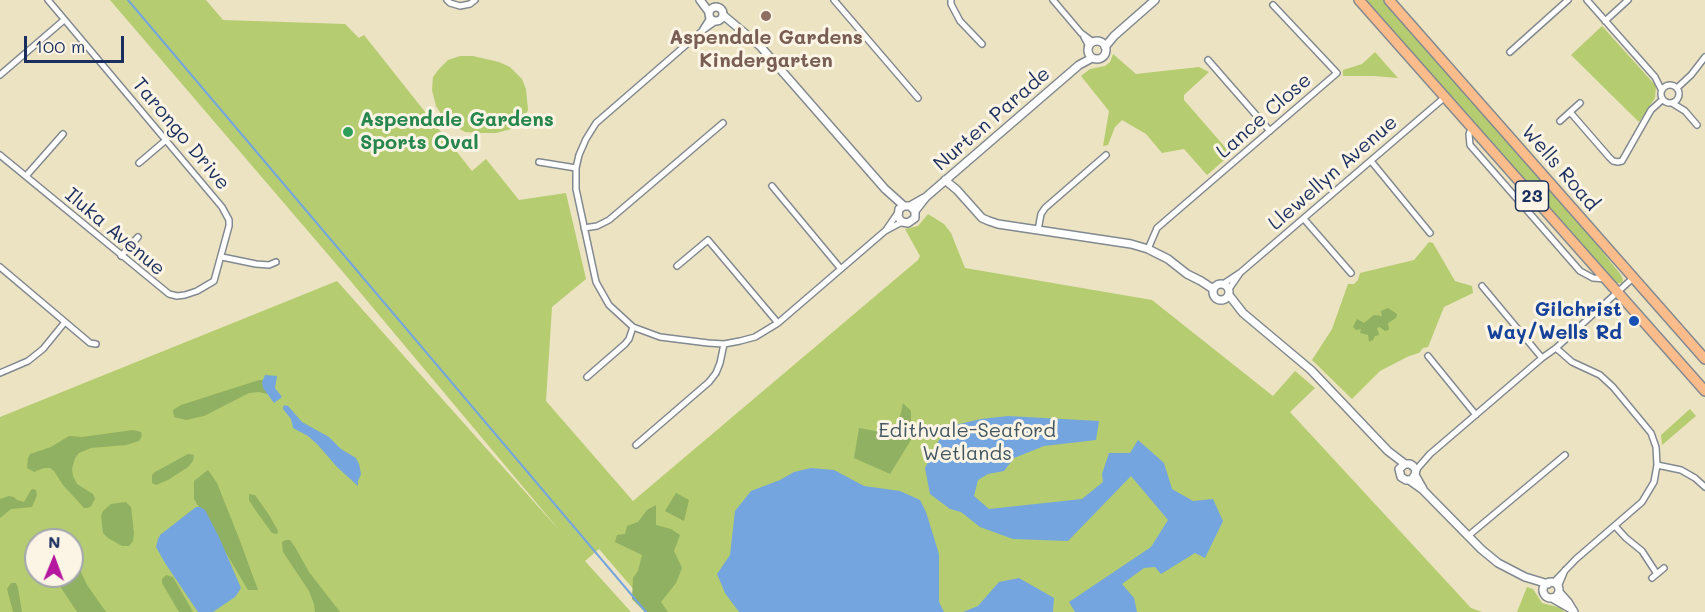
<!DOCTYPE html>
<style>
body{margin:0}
#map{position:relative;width:1705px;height:612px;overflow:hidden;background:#ebe3c1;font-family:Mali,sans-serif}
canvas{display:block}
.north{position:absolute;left:24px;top:528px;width:60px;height:60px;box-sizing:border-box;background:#fcf5e5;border:2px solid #a2a6af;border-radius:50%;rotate:1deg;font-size:16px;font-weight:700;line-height:24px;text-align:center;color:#1b2f5e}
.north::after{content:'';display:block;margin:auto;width:21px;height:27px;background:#b5179e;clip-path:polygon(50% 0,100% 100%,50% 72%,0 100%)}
.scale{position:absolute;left:24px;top:36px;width:100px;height:27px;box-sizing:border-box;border:3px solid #1b2f5e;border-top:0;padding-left:8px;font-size:18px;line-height:21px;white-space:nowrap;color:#1b2f5e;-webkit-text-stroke:4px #fcf5e5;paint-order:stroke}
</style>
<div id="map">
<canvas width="1705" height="612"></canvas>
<div class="north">N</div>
<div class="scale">100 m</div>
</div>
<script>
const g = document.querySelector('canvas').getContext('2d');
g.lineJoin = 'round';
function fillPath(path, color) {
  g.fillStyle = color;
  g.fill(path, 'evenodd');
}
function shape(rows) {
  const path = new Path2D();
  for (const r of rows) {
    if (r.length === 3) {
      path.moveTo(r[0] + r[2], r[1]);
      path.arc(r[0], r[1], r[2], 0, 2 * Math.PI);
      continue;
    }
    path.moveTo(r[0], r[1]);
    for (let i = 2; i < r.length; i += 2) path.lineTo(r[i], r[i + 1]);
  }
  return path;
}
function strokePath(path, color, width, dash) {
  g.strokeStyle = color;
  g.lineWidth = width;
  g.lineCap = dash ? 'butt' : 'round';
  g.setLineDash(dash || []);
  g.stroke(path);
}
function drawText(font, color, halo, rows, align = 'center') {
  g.font = font + ' Mali,sans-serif';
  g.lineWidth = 6;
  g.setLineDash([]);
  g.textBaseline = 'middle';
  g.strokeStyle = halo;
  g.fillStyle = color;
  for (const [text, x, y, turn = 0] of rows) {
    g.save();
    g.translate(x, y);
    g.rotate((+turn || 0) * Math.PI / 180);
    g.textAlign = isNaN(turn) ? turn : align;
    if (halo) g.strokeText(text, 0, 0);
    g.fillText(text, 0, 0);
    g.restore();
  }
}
fillPath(shape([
 [110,0,206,0,223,20,345,24,359,38,364,35,472,171,486,159,519,200,566,193,586,279,552,307,546,401,633,501,918,260,920,256,905,229,918,226,928,214,944,224,951,233,965,268,1152,300,1273,396,1295,371,1315,388,1290,412,1471,608,1482,612,653,612,599,549,585,561,631,612,0,612,0,417,337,281,560,531,343,272],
 [36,540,72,540,72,576,36,576],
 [1366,0,1383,0,1587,232,1621,275,1623,279,1622,283,1615,283],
 [1602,26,1656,86,1655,98,1639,122,1571,55],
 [1375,52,1398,78,1374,76,1343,76,1343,70,1362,64],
 [1113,54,1136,74,1199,67,1209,72,1184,95,1184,100,1231,154,1207,175,1184,149,1162,153,1146,134,1122,120,1115,127,1108,145,1103,146,1109,111,1081,76,1090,69,1105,66,1110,62],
 [460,56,473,56,499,62,510,67,522,79,526,89,528,110,522,122,511,129,496,133,481,133,465,132,445,120,436,106,432,90,433,77,439,69,448,60],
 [1429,242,1433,243,1455,281,1472,286,1473,293,1444,307,1428,347,1423,348,1419,353,1409,356,1380,371,1352,399,1312,360,1332,329,1348,284,1354,284,1358,280,1360,273,1414,260],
 [1690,409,1696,416,1662,445,1661,435],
 [1527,587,1533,589,1542,603,1561,608,1564,612,1517,612]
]), '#b5cc70');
fillPath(shape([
 [1388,308,1397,314,1396,318,1388,323,1389,330,1385,331,1380,327,1377,328,1379,335,1375,336,1373,340,1369,342,1368,335,1360,333,1361,329,1356,330,1353,327,1357,319,1364,323,1374,315,1382,316,1381,311],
 [259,380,266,380,267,394,259,392,249,393,204,416,186,420,174,417,173,410,181,405],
 [903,403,911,411,911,440,890,474,854,458,859,428,896,435],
 [133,430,141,432,142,436,139,441,126,445,91,448,79,453,75,458,72,469,73,476,77,484,93,494,95,499,91,506,88,508,84,508,63,485,54,471,50,468,44,468,34,472,27,468,28,458,30,454,51,447,69,436,82,437],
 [188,454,194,455,193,461,188,467,168,480,156,485,152,483,152,475,155,472],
 [208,470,217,483,240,541,258,590,248,590,194,499,194,481],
 [33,489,36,490,37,495,32,507,11,509,0,518,0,499,9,496,14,497,17,500,24,502,31,490],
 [676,493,689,500,684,521,665,511],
 [249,494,255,495,269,515,278,531,277,534,272,533,256,511,249,500],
 [126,502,131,507,134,533,133,541,129,546,122,546,108,538,103,533,101,516,103,511,111,504],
 [656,505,656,525,671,529,680,535,674,551,682,568,676,583,661,602,668,612,645,612,632,599,633,578,638,571,642,555,615,542,617,535,625,534,627,526,638,522,647,510],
 [286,540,290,540,295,547,309,572,340,612,315,612,314,604,309,591,283,552,282,542],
 [72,553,87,585,106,612,77,612,60,586,54,576,72,576],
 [166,575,173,577,193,612,179,612,162,583,162,579],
 [11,583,16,583,18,588,22,612,13,612,7,589]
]), '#90b062');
fillPath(shape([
 [265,375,277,376,275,388,282,397,274,403,263,388,262,382],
 [284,405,288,406,302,422,329,437,341,449,356,458,359,464,361,474,358,481,358,486,337,467,318,445,308,436,293,428,291,419,283,409],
 [1008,416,1099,421,1096,440,1044,446,1014,458,1004,471,988,474,978,480,974,496,989,509,1082,499,1103,482,1102,474,1109,453,1130,453,1138,440,1164,463,1172,489,1193,501,1213,499,1223,521,1205,558,1195,553,1161,574,1155,567,1144,568,1122,584,1134,598,1137,612,1075,612,1069,602,1151,547,1168,520,1131,476,1068,541,1013,539,980,527,961,512,950,509,930,494,925,468,939,440,955,425,981,419],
 [811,468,834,470,864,486,900,491,920,500,926,512,939,554,939,602,944,612,739,612,725,593,717,574,730,555,735,511,751,491,780,480,794,472],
 [196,507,200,507,205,510,219,537,241,588,235,597,213,612,198,612,165,563,156,547,158,539,160,535],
 [1019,578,1054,598,1053,612,963,612,978,606,999,582]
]), '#74a5df');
strokePath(shape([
 [128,0,646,612]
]), '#74a5df', 2);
const minor = shape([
 [447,0,450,3,460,6,470,4,475,0],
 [834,0,918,98],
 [951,0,951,4,960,21,982,44],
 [1053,0,1081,33,1093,42],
 [1587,0,1655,77,1661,89],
 [716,21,702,31,596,123,586,139,579,155,576,168,576,189,596,282,609,305,633,327,660,337,708,343,724,344,740,341,755,337,778,323,885,231,902,222],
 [1605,21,1628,0],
 [703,29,710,18],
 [1084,37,1089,46],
 [1510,52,1568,0],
 [1208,60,1270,131],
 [0,75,64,20],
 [1670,94,9],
 [1677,88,1691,75,1705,57],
 [1672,103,1685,111,1697,125],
 [1570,112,1609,157,1613,161,1618,162,1622,161,1651,110,1662,100],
 [1560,121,1580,103],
 [1472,127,1469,134,1470,145,1580,271,1593,278,1606,279],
 [0,155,169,294,177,296,185,295,197,291,214,281,229,226,229,220,222,207,48,0],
 [1371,161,1430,233],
 [539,162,576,168],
 [139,163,166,140],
 [26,176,63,134],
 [772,186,841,269],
 [1304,219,1351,273],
 [584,228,597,226,609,220,723,123],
 [886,230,897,214],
 [1038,230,1041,214,1045,208,1106,155],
 [1148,249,1157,228,1337,73,1273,5],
 [121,256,138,237],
 [222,257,256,264,269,265,276,262],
 [677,266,708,240,778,323],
 [0,267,90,343,96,344],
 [1223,284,1241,272,1445,97],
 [1482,286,1542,358],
 [1229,289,1240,273],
 [1428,356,1476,415],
 [0,373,28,361,43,349,65,322],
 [587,377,625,344,629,339,633,327],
 [636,445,709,382,716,373,720,363,724,344],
 [1657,465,1681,470,1695,478,1705,487],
 [1416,470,1430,454,1542,358,1556,348,1633,278],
 [1615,526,1626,538,1642,551,1657,574],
 [1468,536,1565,455],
 [1652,578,1664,568],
 [1553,583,1576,559,1642,502,1654,482,1657,465,1656,447,1651,433,1613,387,1600,375,1572,362,1556,348],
 [1558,587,1565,570]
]);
const tertiary = shape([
 [700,0,709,12],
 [716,14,7],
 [723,15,760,46,885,189,904,206],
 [1097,50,9],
 [1105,47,1114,36,1155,0],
 [945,180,957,190,982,218,989,221,998,224,1131,244,1148,249,1168,259,1187,274,1201,281,1213,289],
 [910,206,915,211,915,218,908,223,902,222,898,217,899,209,904,206,910,206,924,198],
 [915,211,926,197,1079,65,1092,58],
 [1221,292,8],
 [1229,295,1243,313,1311,370,1388,451,1405,464],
 [1415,475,1411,480,1406,480,1401,477,1399,469,1405,464,1410,464,1413,466,1416,470,1415,475,1423,489],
 [1409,480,1423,490,1481,549,1498,563,1525,577,1548,584],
 [1551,590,8],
 [1559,592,1568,602,1574,612],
 [1552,598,1573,610]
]);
const primary = shape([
 [1359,0,1705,391],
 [1389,0,1705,359]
]);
strokePath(minor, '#838990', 8);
strokePath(tertiary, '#838990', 10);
strokePath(primary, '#838990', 12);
strokePath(minor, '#fff', 5);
strokePath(tertiary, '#fff', 7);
strokePath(primary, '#fabc8b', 9);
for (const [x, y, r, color] of [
 [766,16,6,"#8d6e63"],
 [348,132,6,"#2e9e5b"],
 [1634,321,6,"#1a4fb4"]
]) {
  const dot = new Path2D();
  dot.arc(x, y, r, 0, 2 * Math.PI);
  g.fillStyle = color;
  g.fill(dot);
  strokePath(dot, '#fcf5e5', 2);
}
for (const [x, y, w] of [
 [1532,196,33]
]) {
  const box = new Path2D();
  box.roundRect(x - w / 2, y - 15, w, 30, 4.5);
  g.fillStyle = '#fcf5e5';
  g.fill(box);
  strokePath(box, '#1b2f5e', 1.5);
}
drawText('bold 18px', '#1b2f5e', null, [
 ["23",1532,196]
]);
drawText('bold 20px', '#785e54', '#fcf5e5', [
 ["Aspendale Gardens",766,38],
 ["Kindergarten",766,61]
]);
drawText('20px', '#1b2f5e', '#fcf5e5', [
 ["Lance Close",1264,116,-41],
 ["Nurten Parade",992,119,-41],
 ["Tarongo Drive",181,134,50],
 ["Wells Road",1560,168,49],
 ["Llewellyn Avenue",1333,173,-41],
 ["Iluka Avenue",115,232,40]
]);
drawText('bold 20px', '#27864d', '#fcf5e5', [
 ["Aspendale Gardens",360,120],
 ["Sports Oval",360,143]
], 'left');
drawText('bold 20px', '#164399', '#fcf5e5', [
 ["Gilchrist",1622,310],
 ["Way/Wells Rd",1622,333]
], 'right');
drawText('20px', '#425662', '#fcf5e5', [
 ["Edithvale-Seaford",967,431],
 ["Wetlands",967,454]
]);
</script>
